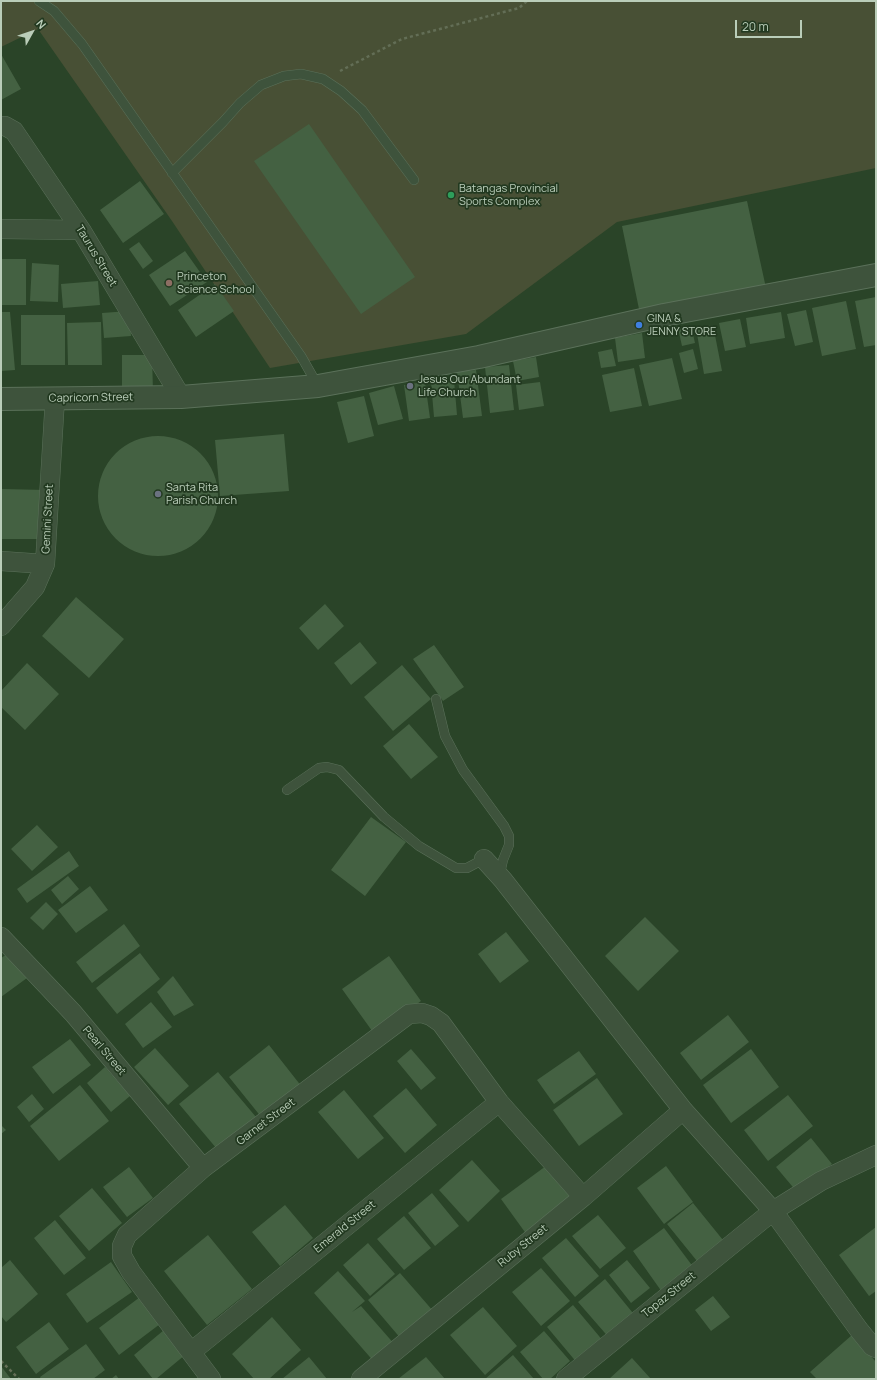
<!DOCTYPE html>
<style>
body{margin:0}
#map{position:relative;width:877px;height:1380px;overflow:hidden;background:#2a4428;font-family:Manrope,sans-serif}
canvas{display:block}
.frame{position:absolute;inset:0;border:2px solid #bacdb9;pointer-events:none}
.north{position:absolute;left:12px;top:12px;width:40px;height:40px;-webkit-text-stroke:3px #223920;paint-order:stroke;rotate:50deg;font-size:11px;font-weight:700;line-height:16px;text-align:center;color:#bacdb9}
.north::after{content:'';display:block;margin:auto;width:14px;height:18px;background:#bacdb9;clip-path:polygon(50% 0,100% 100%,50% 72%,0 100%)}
.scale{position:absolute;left:735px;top:20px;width:67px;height:18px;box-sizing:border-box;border:2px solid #bacdb9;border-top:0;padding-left:5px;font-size:12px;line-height:14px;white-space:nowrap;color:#bacdb9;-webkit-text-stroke:3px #223920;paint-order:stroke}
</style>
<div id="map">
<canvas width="877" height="1380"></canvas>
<div class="frame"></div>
<div class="north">N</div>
<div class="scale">20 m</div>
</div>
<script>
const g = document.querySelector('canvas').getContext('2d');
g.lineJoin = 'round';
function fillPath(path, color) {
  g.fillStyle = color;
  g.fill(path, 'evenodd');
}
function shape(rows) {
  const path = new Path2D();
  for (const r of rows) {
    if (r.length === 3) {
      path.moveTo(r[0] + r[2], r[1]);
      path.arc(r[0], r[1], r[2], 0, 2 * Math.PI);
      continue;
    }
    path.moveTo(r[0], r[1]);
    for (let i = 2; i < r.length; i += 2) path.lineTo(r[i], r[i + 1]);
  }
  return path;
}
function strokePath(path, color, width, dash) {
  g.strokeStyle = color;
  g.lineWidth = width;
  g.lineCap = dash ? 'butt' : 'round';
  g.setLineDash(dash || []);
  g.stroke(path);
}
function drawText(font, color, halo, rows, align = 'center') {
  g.font = font + ' Manrope,sans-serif';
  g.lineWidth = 3.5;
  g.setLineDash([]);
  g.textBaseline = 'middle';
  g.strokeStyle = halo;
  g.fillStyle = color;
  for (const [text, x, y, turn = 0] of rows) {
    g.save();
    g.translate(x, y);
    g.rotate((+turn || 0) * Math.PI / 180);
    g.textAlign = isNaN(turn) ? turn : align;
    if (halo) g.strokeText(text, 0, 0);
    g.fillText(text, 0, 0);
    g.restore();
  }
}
fillPath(shape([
 [1,1,876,1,876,168,617,222,466,334,270,368,172,221,38,29,1,47]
]), '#485035');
fillPath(shape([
 [1,54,21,89,1,100],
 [309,124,415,277,361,314,254,161],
 [140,181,164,214,123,243,100,210],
 [747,201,766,288,640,314,622,226],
 [139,242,153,261,143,269,129,249],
 [185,251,207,282,170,306,149,275],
 [1,259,26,259,26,305,1,305],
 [32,263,59,265,58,302,30,301],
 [98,281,100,305,63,308,61,284],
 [215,284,234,311,196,337,178,310],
 [876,297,876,345,864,347,855,301],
 [846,301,856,349,822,356,812,308],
 [806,310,813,342,795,346,787,314],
 [129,311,131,336,104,338,102,313],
 [1,312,10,312,15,370,1,371],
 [781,312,785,338,750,344,746,318],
 [21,315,65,315,65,365,21,365],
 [740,319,746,347,725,351,719,323],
 [101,322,102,365,68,365,67,323],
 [713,325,722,371,704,374,696,328],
 [691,326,695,343,682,346,678,328],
 [642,333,645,358,618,362,615,338],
 [612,349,616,366,601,368,598,352],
 [693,349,698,369,684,373,679,353],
 [122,355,152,355,153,392,122,392],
 [536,357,539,377,517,381,513,361],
 [672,358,682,399,649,406,639,365],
 [509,365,514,410,490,413,485,367],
 [634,368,642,406,610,412,602,375],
 [476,370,482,416,463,418,457,372],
 [454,380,457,415,434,417,431,382],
 [425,382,430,418,409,421,404,385],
 [540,382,544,406,519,410,516,385],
 [394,386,403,419,378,425,369,393],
 [364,396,374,436,348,443,337,402],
 [284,434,289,491,220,496,215,440],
 [158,496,60],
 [1,489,46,490,45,539,1,539],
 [76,597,124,639,89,678,42,636],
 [325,604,344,626,318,650,299,628],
 [360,642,377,663,351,685,334,663],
 [434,645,464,687,443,701,413,659],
 [27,663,59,694,25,730,1,707,1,691],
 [402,665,431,699,393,731,364,697],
 [409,724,438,757,411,779,383,746],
 [371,817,406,842,365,896,331,870],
 [37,825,58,847,32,871,11,849],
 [69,851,79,866,27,903,17,889],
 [68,876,79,889,62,904,51,890],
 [90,886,108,910,76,933,58,910],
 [46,902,58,914,43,930,30,918],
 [645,917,679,951,638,991,605,956],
 [124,924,140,946,92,983,76,962],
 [506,932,529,961,500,983,478,954],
 [9,953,27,978,1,997,1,958],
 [140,953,160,979,117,1014,96,988],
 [389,956,421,1001,375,1035,342,989],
 [173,976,194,1005,174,1016,157,992],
 [151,1002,172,1027,143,1048,125,1024],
 [728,1015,749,1042,701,1080,680,1053],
 [70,1039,91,1065,53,1094,32,1067],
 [269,1045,302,1087,262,1118,229,1077],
 [155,1048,189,1086,168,1105,134,1067],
 [411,1049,436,1078,421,1090,397,1061],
 [751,1049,779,1087,731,1123,703,1085],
 [579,1051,596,1074,554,1104,537,1080],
 [105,1067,130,1096,111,1112,87,1083],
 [218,1072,256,1117,217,1149,179,1104],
 [597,1078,623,1114,579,1146,553,1110],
 [80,1085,109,1121,59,1161,30,1126],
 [406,1088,437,1125,405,1153,373,1116],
 [344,1090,384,1138,358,1159,318,1112],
 [32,1094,44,1109,29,1122,17,1107],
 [788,1095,813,1126,768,1161,744,1130],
 [1,1125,6,1130,1,1134],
 [811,1138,832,1164,797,1192,776,1167],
 [472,1160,500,1191,468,1222,439,1190],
 [550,1163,577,1200,527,1235,501,1199],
 [666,1166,693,1202,664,1224,637,1188],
 [129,1167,153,1198,127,1217,103,1187],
 [92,1188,122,1223,89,1251,59,1216],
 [432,1193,459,1226,435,1246,408,1213],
 [693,1203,727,1245,701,1266,667,1224],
 [285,1205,313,1238,280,1266,252,1232],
 [598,1215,626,1248,600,1269,572,1236],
 [404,1216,431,1248,404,1270,377,1239],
 [55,1220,86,1258,64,1275,34,1238],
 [876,1227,876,1291,869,1296,839,1255],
 [664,1228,694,1268,662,1292,633,1251],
 [208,1235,252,1289,207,1325,164,1271],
 [566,1238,599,1276,575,1297,542,1258],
 [368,1243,395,1274,370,1296,343,1265],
 [10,1260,38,1294,6,1322,1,1316,1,1268],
 [627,1260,650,1288,631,1303,609,1275],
 [111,1262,132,1292,87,1323,66,1294],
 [541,1268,570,1301,541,1326,512,1292],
 [338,1271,365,1301,352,1312,361,1306,396,1346,376,1364,314,1293],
 [400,1273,434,1312,402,1340,368,1300],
 [605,1279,637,1318,611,1340,578,1302],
 [144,1294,164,1321,119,1355,99,1328],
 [713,1296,730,1317,711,1331,695,1310],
 [573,1305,604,1342,578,1364,547,1327],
 [483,1307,517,1346,485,1375,450,1335],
 [272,1317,301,1350,269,1379,254,1379,232,1354],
 [49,1322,69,1349,36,1374,16,1347],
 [164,1330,185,1355,156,1379,153,1379,134,1355],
 [544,1331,570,1361,550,1379,543,1379,520,1352],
 [852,1335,876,1362,876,1379,817,1379,810,1372],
 [86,1344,105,1370,93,1379,41,1379,40,1377],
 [513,1355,534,1379,485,1379],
 [309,1357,327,1379,282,1379],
 [426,1357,445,1379,398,1379],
 [632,1358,651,1379,609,1379],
 [1,1366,11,1379,1,1379],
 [116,1375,119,1379,111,1379]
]), '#446142');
const service = shape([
 [39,1,54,11,82,44,301,356,318,386],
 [172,173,223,122,240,103,261,85,284,76,301,74,323,79,341,91,362,110,414,180],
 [436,699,445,736,463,770,504,826,509,836,509,845,503,860,501,869,502,876],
 [287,790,319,768,327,767,339,770,384,817,419,846,456,868,467,868,484,859]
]);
const minor = shape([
 [1,126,5,126,14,131,81,230,181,397],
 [1,229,81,230],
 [1,561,45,564],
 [1,626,35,587,45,564,55,398],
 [484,859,503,880,683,1110,773,1211,859,1330,872,1346,876,1348],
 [1,937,73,1013,203,1168],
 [191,1352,499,1102],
 [211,1379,131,1272,122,1256,122,1246,127,1235,203,1168,409,1014,422,1013,431,1016,441,1023,499,1102,583,1197],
 [361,1379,583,1197,683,1110],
 [566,1379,773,1211,821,1181,876,1155]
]);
const tertiary = shape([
 [1,399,181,397,318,386,479,357,664,315,876,275]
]);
strokePath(service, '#5b715a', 10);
strokePath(minor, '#5b715a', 20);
strokePath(tertiary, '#5b715a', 24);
strokePath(shape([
 [340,71,402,39,519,8,527,1],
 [1,1361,19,1379]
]), '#636e56', 2.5, [3, 3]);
strokePath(service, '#3e533c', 9);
strokePath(minor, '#3e533c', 19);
strokePath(tertiary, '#3e533c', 22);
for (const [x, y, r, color] of [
 [451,195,4,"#2e9e5b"],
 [169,283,4,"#8d6e63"],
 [639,325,4,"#3f7fe0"],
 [410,386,4,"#6b7280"],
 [158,494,4,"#6b7280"]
]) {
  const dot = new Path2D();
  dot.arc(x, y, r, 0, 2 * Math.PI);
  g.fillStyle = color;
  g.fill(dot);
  strokePath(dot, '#223920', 1.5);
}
drawText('11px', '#bacdb9', '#223920', [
 ["Batangas Provincial",459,189],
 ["Sports Complex",459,202],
 ["Princeton",177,277],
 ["Science School",177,290],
 ["GINA &",647,319],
 ["JENNY STORE",647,332],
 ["Jesus Our Abundant",418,380],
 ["Life Church",418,393],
 ["Santa Rita",166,488],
 ["Parish Church",166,501]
], 'left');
drawText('11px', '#bacdb9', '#223920', [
 ["Taurus Street",96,256,59],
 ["Capricorn Street",91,398,-1],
 ["Gemini Street",48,519,-87],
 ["Pearl Street",104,1051,50],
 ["Garnet Street",266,1122,-37],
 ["Emerald Street",345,1227,-39],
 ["Ruby Street",523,1246,-39],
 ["Topaz Street",669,1295,-39]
]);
</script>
